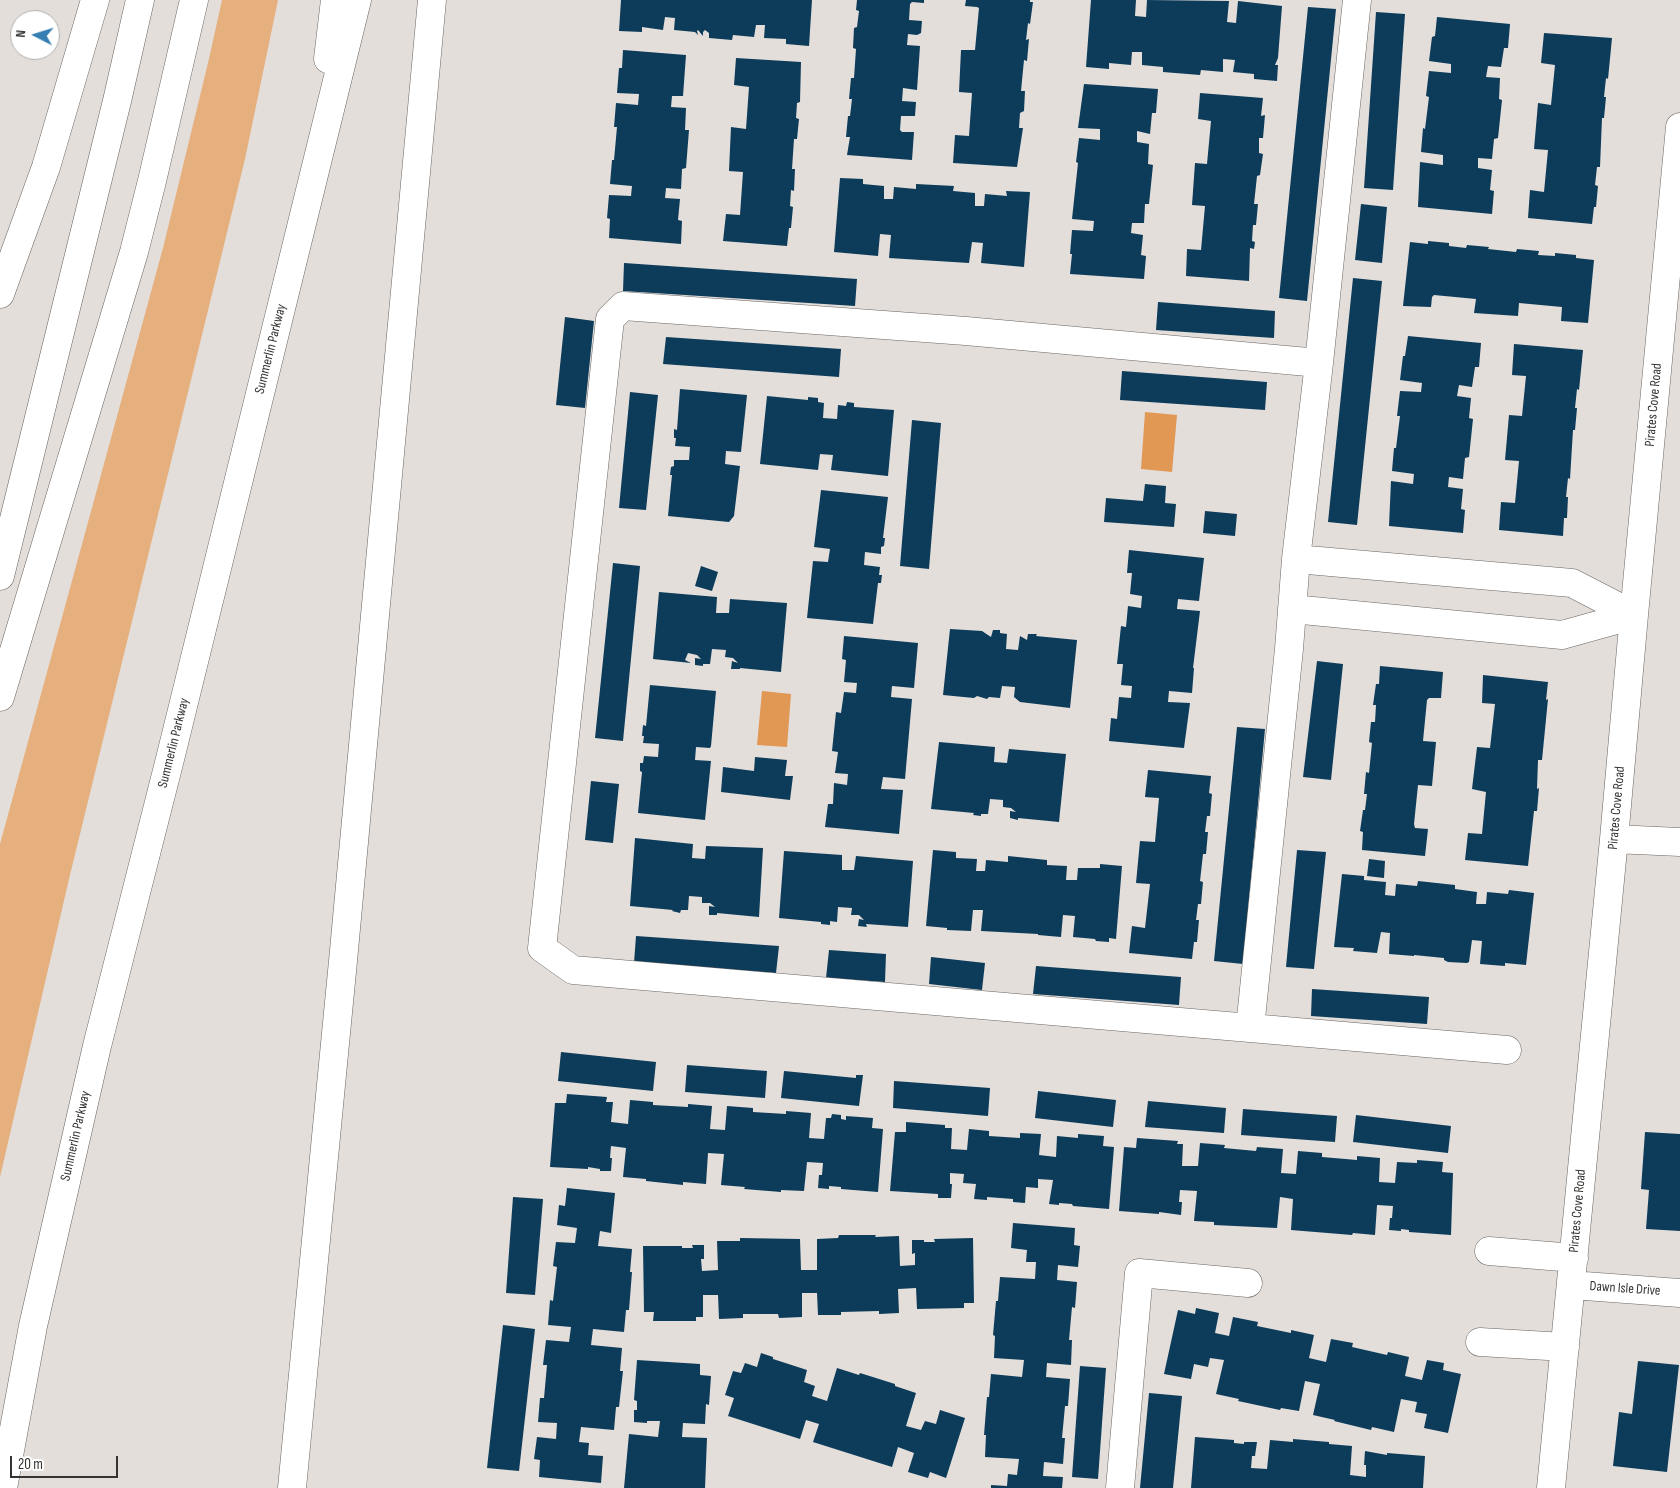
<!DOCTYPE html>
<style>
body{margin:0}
#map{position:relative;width:1680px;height:1488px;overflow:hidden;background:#e3deda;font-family:"Sofia Sans Condensed",sans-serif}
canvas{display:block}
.north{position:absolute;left:10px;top:10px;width:50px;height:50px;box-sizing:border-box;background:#fff;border:1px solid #afaead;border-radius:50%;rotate:275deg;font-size:14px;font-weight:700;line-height:20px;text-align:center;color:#363432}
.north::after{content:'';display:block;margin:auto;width:18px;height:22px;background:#367fb3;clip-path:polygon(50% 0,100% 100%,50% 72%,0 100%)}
.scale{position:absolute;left:10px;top:1456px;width:108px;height:22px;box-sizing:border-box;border:2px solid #363432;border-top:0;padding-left:6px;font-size:15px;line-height:18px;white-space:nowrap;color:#363432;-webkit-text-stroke:4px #fff;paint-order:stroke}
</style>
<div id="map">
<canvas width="1680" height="1488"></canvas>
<div class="north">N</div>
<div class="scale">20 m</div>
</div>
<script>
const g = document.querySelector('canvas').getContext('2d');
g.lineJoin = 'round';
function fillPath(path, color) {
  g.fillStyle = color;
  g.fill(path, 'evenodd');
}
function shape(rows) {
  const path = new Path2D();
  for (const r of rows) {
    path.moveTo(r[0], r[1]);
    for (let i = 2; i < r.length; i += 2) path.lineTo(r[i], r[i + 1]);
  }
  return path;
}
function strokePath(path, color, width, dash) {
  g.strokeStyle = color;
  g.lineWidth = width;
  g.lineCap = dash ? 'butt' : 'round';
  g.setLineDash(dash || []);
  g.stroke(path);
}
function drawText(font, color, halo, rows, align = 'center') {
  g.font = font + ' "Sofia Sans Condensed",sans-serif';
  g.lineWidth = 5;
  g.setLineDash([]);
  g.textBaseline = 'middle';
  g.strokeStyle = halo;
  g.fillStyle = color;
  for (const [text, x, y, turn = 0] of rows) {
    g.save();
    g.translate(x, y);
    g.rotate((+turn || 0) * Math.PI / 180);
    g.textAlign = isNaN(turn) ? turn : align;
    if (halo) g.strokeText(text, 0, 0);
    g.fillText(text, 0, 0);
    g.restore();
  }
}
fillPath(shape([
 [222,0,278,0,245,159,69,879,0,1177,0,844,163,248,208,63]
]), '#e6af7e');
fillPath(shape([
 [1145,412,1177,415,1172,472,1141,469],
 [762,691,791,694,787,747,757,745]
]), '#e09854');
fillPath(shape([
 [621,0,812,0,809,46,786,44,786,39,764,38,765,25,756,25,754,37,733,35,732,40,709,38,709,33,705,30,703,32,703,36,698,30,697,31,698,35,695,32,674,30,675,18,665,17,663,30,642,27,642,32,619,31],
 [857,0,924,0,924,3,912,2,910,4,909,20,922,21,921,33,917,35,908,34,907,45,920,46,917,90,903,88,902,101,916,102,915,116,901,116,900,130,902,132,914,132,912,160,847,155,850,137,846,137,848,116,850,116,852,99,849,99,851,78,854,78,856,49,853,48,854,28,857,27,859,11,856,10],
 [966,0,1030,0,1030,2,1033,2,1030,24,1028,23,1026,40,1029,39,1027,61,1024,60,1021,91,1025,91,1024,111,1020,113,1019,128,1023,128,1017,167,953,163,955,135,969,136,972,93,959,92,961,50,975,50,979,8,977,7,965,6],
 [1091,0,1136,0,1135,16,1146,17,1147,0,1229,1,1227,22,1236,23,1238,1,1282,6,1278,58,1275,65,1278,65,1277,81,1254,79,1254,74,1233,72,1235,60,1223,59,1223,72,1201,70,1200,75,1163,72,1163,67,1142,65,1142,52,1132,52,1131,65,1109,63,1109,69,1086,67],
 [1308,7,1336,9,1307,301,1279,298],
 [1376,12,1405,14,1393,190,1364,188],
 [1437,17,1510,24,1508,48,1504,48,1501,67,1488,66,1486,77,1500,78,1499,99,1502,100,1498,138,1494,139,1492,159,1478,158,1478,168,1492,170,1490,190,1494,191,1492,214,1418,207,1420,162,1443,165,1443,155,1421,152,1423,128,1425,129,1429,97,1426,96,1429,71,1451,73,1451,64,1429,61,1432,37,1435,36],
 [1544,33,1612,38,1608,79,1606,78,1604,97,1606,97,1604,118,1602,118,1600,167,1597,167,1595,185,1598,186,1596,207,1594,207,1592,224,1528,218,1530,190,1544,192,1548,150,1534,149,1538,103,1551,105,1555,65,1541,63],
 [623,50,686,55,683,96,672,96,671,107,686,108,685,130,689,130,686,168,682,169,681,189,666,188,665,198,680,199,678,220,682,221,681,244,609,238,610,219,607,218,609,195,631,196,632,186,610,184,612,160,614,160,617,127,614,127,616,103,638,105,639,94,617,93,619,68,622,68],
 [736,58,801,62,800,102,797,103,796,118,799,119,797,139,794,139,792,169,795,169,794,191,791,190,790,206,793,207,791,228,789,228,787,246,723,241,726,214,740,215,743,172,729,171,731,127,746,129,749,87,734,85],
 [1084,84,1158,89,1156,113,1152,113,1150,134,1137,131,1137,142,1149,144,1148,164,1153,165,1149,204,1145,204,1144,223,1132,223,1131,233,1143,235,1141,255,1146,256,1144,279,1070,274,1072,254,1070,254,1072,230,1093,231,1094,221,1072,219,1078,163,1076,162,1079,138,1100,140,1100,129,1078,128],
 [1200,93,1263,98,1261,116,1265,115,1263,138,1259,138,1259,153,1263,154,1260,175,1257,176,1254,204,1258,204,1256,225,1253,225,1252,241,1255,242,1254,249,1250,248,1249,281,1186,276,1187,249,1201,250,1205,206,1192,205,1195,163,1207,164,1211,121,1198,119],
 [840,178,863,179,863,184,884,186,884,199,893,199,894,187,916,189,916,184,954,186,953,191,975,193,975,206,984,206,985,194,1007,196,1006,191,1030,192,1024,267,981,263,983,243,972,242,969,263,889,258,891,235,880,234,878,256,834,252],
 [1361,204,1387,207,1382,263,1355,260],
 [1428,241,1449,243,1449,246,1466,248,1467,245,1489,247,1488,249,1516,252,1517,249,1539,251,1538,255,1555,256,1555,253,1576,255,1576,258,1594,260,1588,323,1561,321,1562,307,1519,303,1518,316,1474,313,1476,299,1434,295,1432,297,1431,307,1403,306,1410,242,1428,244],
 [624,263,857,279,855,306,623,291],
 [1353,278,1382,281,1357,525,1328,522],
 [1158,302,1275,311,1274,338,1156,330],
 [565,317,594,321,585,408,556,405],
 [1408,336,1481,343,1479,367,1475,367,1472,387,1459,385,1457,396,1471,398,1469,418,1473,419,1469,457,1465,458,1463,479,1449,477,1448,487,1463,489,1461,509,1465,510,1463,533,1389,526,1391,481,1413,484,1414,474,1392,471,1394,448,1396,448,1400,416,1397,416,1400,391,1421,392,1422,383,1400,380,1403,356,1405,356],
 [666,337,841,349,839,377,663,364],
 [1514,344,1583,350,1579,390,1577,389,1575,408,1577,408,1575,430,1573,430,1570,479,1568,478,1566,497,1568,497,1567,518,1564,518,1563,536,1499,530,1501,502,1515,503,1519,461,1505,460,1509,415,1522,416,1526,376,1512,375],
 [1122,371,1267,382,1265,410,1120,400],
 [680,389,747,395,741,452,726,451,725,464,740,466,734,516,729,522,668,516,672,475,670,475,671,467,674,466,674,460,689,460,690,447,675,446,676,438,674,438,674,429,677,430],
 [630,392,658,395,646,510,619,508],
 [767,396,808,400,808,397,818,398,818,402,824,403,823,418,837,419,838,405,846,406,847,402,854,403,854,407,894,410,888,476,831,470,833,455,820,454,818,470,760,464],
 [912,420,941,423,929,569,900,566],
 [1145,484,1166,486,1165,503,1176,504,1174,527,1104,522,1106,498,1143,501],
 [821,490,888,497,883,538,885,538,884,546,881,547,881,554,865,552,864,565,880,567,879,575,882,575,881,583,878,583,873,624,807,618,813,561,828,562,830,549,814,547],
 [1205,511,1237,514,1235,536,1203,533],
 [1129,550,1204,558,1199,601,1178,599,1177,609,1200,611,1193,668,1194,668,1192,693,1169,691,1168,702,1190,703,1184,748,1109,741,1111,718,1117,719,1119,697,1131,698,1132,686,1121,685,1123,664,1117,664,1121,626,1126,627,1128,606,1141,608,1142,596,1130,594,1132,573,1127,573],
 [613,563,640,566,623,741,595,738],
 [701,566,718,572,712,591,695,586],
 [659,592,717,597,716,613,729,613,730,599,787,603,781,672,740,668,740,669,731,669,732,661,738,663,733,658,725,657,726,650,712,649,710,664,703,664,703,666,695,665,695,658,701,659,697,655,688,653,685,660,691,663,653,659],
 [950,629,982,631,991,637,993,630,1000,630,1000,633,1007,634,1006,649,1018,650,1020,636,1027,640,1028,634,1037,634,1036,636,1077,640,1070,708,1020,702,1014,697,1015,687,1002,686,1000,698,989,697,987,699,977,696,974,698,943,695],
 [844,636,918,643,914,688,892,686,891,697,912,699,905,779,883,777,881,789,903,790,899,834,825,827,828,804,833,804,834,783,847,785,848,774,835,773,838,752,832,751,836,712,841,713,844,692,856,693,857,683,844,682,846,660,842,659],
 [1317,661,1343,664,1331,780,1303,777],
 [1380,666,1443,672,1441,698,1429,698,1427,700,1423,741,1436,742,1432,786,1418,785,1414,824,1415,828,1428,829,1425,856,1362,850,1363,832,1360,831,1363,810,1365,810,1367,794,1364,794,1366,772,1369,773,1372,743,1369,742,1371,722,1375,722,1376,705,1373,705,1376,684,1379,684],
 [1483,675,1548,682,1546,700,1548,699,1542,760,1538,760,1537,789,1539,788,1537,811,1534,811,1528,866,1465,860,1468,833,1482,834,1486,792,1472,789,1477,747,1490,748,1495,704,1482,703],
 [650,685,716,691,711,746,710,748,696,747,695,760,711,761,705,820,638,813,642,772,640,771,640,763,643,763,644,756,658,757,659,744,643,743,644,736,642,736,643,725,646,726],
 [1237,727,1265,729,1243,964,1214,961],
 [939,742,995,747,994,762,1007,763,1009,749,1066,754,1059,822,1018,818,1018,820,1010,818,1010,811,1016,812,1011,808,1003,807,1003,800,990,799,988,814,981,814,981,816,973,815,974,813,931,809],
 [755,757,787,760,785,776,793,776,790,800,721,792,723,767,754,771],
 [1148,770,1211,776,1209,793,1212,794,1210,816,1207,816,1205,832,1208,832,1206,854,1203,854,1200,881,1203,882,1201,904,1198,904,1196,920,1199,920,1197,942,1194,942,1192,959,1129,953,1132,926,1145,928,1150,884,1136,883,1140,841,1155,842,1159,798,1145,797],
 [591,781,619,784,613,843,585,840],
 [635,838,693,844,692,858,705,859,706,846,763,848,759,917,717,913,717,915,709,915,709,906,715,907,710,903,702,903,702,897,689,896,688,910,681,910,680,913,672,911,673,910,630,906],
 [933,850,956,852,956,858,977,859,976,871,985,871,986,860,1008,862,1008,856,1047,860,1047,865,1067,866,1066,880,1077,880,1078,868,1100,868,1100,864,1122,866,1116,939,1109,938,1109,942,1096,941,1095,939,1073,937,1075,916,1063,915,1061,937,1038,935,1038,934,981,931,983,910,973,910,971,931,947,930,947,928,926,926],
 [1297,850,1326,852,1314,969,1286,967],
 [784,851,842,855,842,870,854,870,856,856,913,861,908,927,866,924,867,927,858,926,859,919,864,920,859,915,851,915,852,908,838,907,837,922,830,921,830,925,821,924,821,922,779,918],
 [1369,859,1385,861,1384,878,1367,876],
 [1342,874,1364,876,1364,880,1386,882,1385,895,1395,896,1396,884,1417,886,1418,881,1455,885,1455,889,1477,892,1476,904,1486,904,1487,892,1508,894,1509,890,1534,893,1526,965,1505,963,1505,966,1480,964,1482,941,1472,940,1469,962,1467,963,1448,962,1444,960,1444,958,1414,955,1414,956,1389,954,1390,933,1381,932,1377,953,1353,951,1354,948,1334,947],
 [636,936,779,946,776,973,634,963],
 [829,950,886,954,885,982,826,978],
 [931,957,985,963,982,990,929,984],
 [1036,966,1181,977,1179,1005,1033,994],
 [1312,989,1429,997,1427,1024,1311,1016],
 [561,1052,656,1062,653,1091,558,1081],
 [687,1065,767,1071,765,1098,685,1092],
 [784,1071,856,1078,856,1075,863,1075,859,1106,781,1098],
 [894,1081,990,1088,988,1116,893,1108],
 [1038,1091,1116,1100,1113,1127,1035,1118],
 [567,1094,607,1097,606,1102,613,1102,611,1122,628,1124,630,1100,653,1102,653,1105,688,1107,688,1104,712,1106,710,1129,725,1130,727,1106,753,1108,753,1112,786,1114,786,1111,811,1113,809,1138,824,1139,826,1118,831,1118,832,1114,841,1115,841,1119,846,1120,846,1116,873,1118,872,1128,883,1129,878,1192,841,1189,841,1187,829,1186,829,1189,818,1188,819,1175,822,1175,823,1163,807,1162,804,1191,781,1190,781,1192,744,1189,745,1187,721,1185,724,1154,708,1153,706,1184,683,1182,683,1185,646,1181,646,1179,623,1177,626,1148,611,1146,610,1158,612,1158,611,1171,600,1171,600,1169,588,1167,588,1169,550,1167,555,1103,566,1103],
 [1148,1101,1226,1108,1224,1133,1145,1127],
 [1243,1109,1337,1116,1335,1142,1241,1135],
 [1356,1115,1451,1126,1448,1153,1353,1142],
 [906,1122,945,1125,945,1128,952,1128,951,1149,967,1150,969,1129,989,1131,989,1136,1020,1138,1020,1133,1041,1134,1039,1155,1056,1157,1057,1136,1078,1138,1078,1134,1104,1136,1103,1146,1114,1147,1109,1209,1073,1206,1072,1204,1059,1203,1059,1205,1049,1204,1053,1180,1038,1179,1038,1188,1026,1187,1025,1203,1013,1202,1013,1199,987,1197,987,1200,974,1199,976,1184,963,1183,964,1174,950,1173,950,1184,952,1184,951,1198,938,1198,938,1194,890,1191,895,1132,906,1132],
 [1645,1132,1680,1134,1680,1231,1646,1229,1649,1190,1641,1189],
 [1137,1138,1178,1141,1177,1144,1183,1144,1182,1166,1198,1166,1200,1143,1225,1145,1224,1148,1256,1151,1257,1147,1283,1149,1281,1173,1296,1174,1298,1151,1322,1153,1322,1157,1357,1160,1357,1156,1380,1158,1379,1182,1395,1183,1397,1162,1417,1163,1417,1160,1443,1162,1442,1172,1453,1173,1451,1235,1409,1232,1409,1230,1401,1229,1401,1231,1389,1230,1390,1218,1392,1218,1393,1206,1377,1205,1375,1235,1353,1233,1352,1235,1291,1230,1293,1199,1280,1197,1277,1228,1214,1225,1214,1222,1194,1221,1197,1191,1180,1190,1179,1202,1182,1202,1181,1215,1159,1212,1159,1214,1119,1211,1124,1147,1136,1148],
 [567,1188,615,1193,611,1233,600,1231,598,1246,632,1249,630,1272,632,1272,629,1310,626,1310,624,1332,593,1329,591,1345,622,1348,620,1371,623,1371,619,1407,616,1407,614,1430,581,1427,579,1442,589,1443,588,1455,603,1456,601,1483,539,1477,540,1460,534,1459,537,1437,556,1439,557,1423,538,1422,540,1398,544,1398,547,1365,543,1365,546,1340,569,1342,571,1327,548,1325,550,1300,553,1301,557,1267,553,1266,556,1242,575,1243,577,1228,557,1225,559,1205,565,1206],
 [513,1197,543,1199,535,1295,506,1293],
 [1013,1223,1075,1228,1074,1245,1080,1246,1078,1267,1058,1265,1057,1280,1077,1282,1075,1308,1072,1307,1069,1340,1072,1340,1071,1365,1047,1363,1046,1377,1070,1379,1068,1406,1065,1406,1062,1438,1065,1438,1063,1464,1044,1462,1043,1476,1063,1477,1062,1488,991,1488,991,1485,1007,1486,1008,1474,1017,1475,1019,1459,985,1457,986,1435,984,1435,987,1397,989,1397,991,1374,1022,1377,1024,1360,994,1358,995,1336,993,1335,996,1301,998,1301,1000,1277,1035,1279,1036,1262,1026,1262,1027,1250,1011,1248],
 [839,1235,876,1235,875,1237,899,1236,900,1266,915,1265,915,1253,912,1254,912,1240,924,1240,924,1242,935,1242,934,1239,973,1238,974,1303,964,1303,964,1308,917,1309,916,1288,898,1289,899,1313,879,1314,879,1311,841,1312,841,1315,818,1315,817,1293,802,1293,802,1317,779,1318,778,1314,743,1314,743,1318,719,1319,718,1295,703,1295,703,1317,696,1317,696,1321,653,1321,654,1312,644,1312,643,1246,682,1246,682,1248,693,1248,692,1245,704,1245,704,1259,701,1259,702,1271,718,1270,717,1241,740,1241,740,1238,800,1239,801,1270,817,1270,817,1239,838,1238],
 [1196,1308,1219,1313,1215,1333,1229,1336,1233,1317,1258,1322,1257,1326,1291,1333,1291,1330,1314,1335,1309,1358,1326,1362,1331,1339,1353,1343,1352,1347,1387,1355,1388,1352,1409,1357,1405,1376,1422,1380,1427,1360,1444,1363,1443,1370,1461,1374,1448,1433,1424,1428,1427,1414,1415,1412,1417,1402,1401,1399,1394,1432,1372,1427,1371,1430,1334,1421,1335,1420,1313,1415,1320,1384,1305,1381,1299,1411,1281,1408,1280,1410,1238,1401,1239,1399,1216,1394,1224,1360,1210,1358,1208,1367,1194,1364,1191,1379,1164,1374,1178,1310,1195,1314],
 [503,1325,535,1329,519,1471,487,1468],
 [761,1353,773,1357,773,1359,807,1370,804,1382,815,1386,812,1396,827,1401,837,1368,859,1375,860,1373,895,1384,895,1386,916,1393,906,1426,921,1430,925,1421,936,1424,940,1410,965,1418,946,1478,930,1472,928,1478,908,1472,914,1453,898,1447,892,1467,813,1442,819,1424,806,1420,800,1439,728,1416,734,1398,725,1395,733,1371,741,1373,745,1363,757,1367],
 [637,1360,700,1364,700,1375,711,1376,709,1405,706,1404,705,1424,683,1423,682,1437,707,1438,705,1488,624,1488,629,1434,658,1437,660,1421,647,1421,647,1423,634,1422,634,1410,637,1410,637,1401,634,1400],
 [1638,1361,1679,1365,1667,1472,1613,1466,1619,1412,1632,1414],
 [1080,1366,1106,1368,1098,1479,1072,1477],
 [1149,1393,1182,1396,1173,1488,1140,1488],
 [1195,1437,1234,1440,1234,1443,1244,1444,1244,1442,1257,1442,1255,1456,1252,1456,1251,1468,1267,1469,1270,1440,1293,1442,1293,1439,1329,1442,1329,1444,1352,1446,1350,1475,1366,1477,1366,1465,1364,1465,1365,1451,1387,1455,1387,1453,1425,1456,1423,1488,1191,1488]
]), '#0d3b5a');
const minor = shape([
 [1319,363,966,331,623,306,610,319,542,948,573,970,1507,1050],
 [1296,559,1572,583,1634,615],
 [1292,609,1562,635,1634,615],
 [1614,839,1680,842],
 [1250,1028,1289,649,1296,559,1319,363,1357,0],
 [1489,1251,1574,1258],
 [1571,1285,1680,1293],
 [1480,1342,1565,1347],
 [1120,1488,1139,1273,1248,1283],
 [1551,1488,1614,839,1634,615,1680,127]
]);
const highway = shape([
 [328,59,335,0],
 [0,294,46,167,95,0],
 [0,576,117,101,140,0],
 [0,697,134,252,152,181,194,0],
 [3,1488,33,1326,97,1046,170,759,357,0],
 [292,1488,343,961,432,0]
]);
strokePath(minor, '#6b6663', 29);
strokePath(highway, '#6b6663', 29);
strokePath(minor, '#fff', 28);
strokePath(highway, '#fff', 28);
drawText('14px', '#363432', '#fff', [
 ["Summerlin Parkway",271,349,-76],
 ["Pirates Cove Road",1654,405,-85],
 ["Summerlin Parkway",174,743,-76],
 ["Pirates Cove Road",1617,808,-85],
 ["Summerlin Parkway",76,1136,-77],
 ["Pirates Cove Road",1578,1211,-85],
 ["Dawn Isle Drive",1625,1289,4]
]);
</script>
